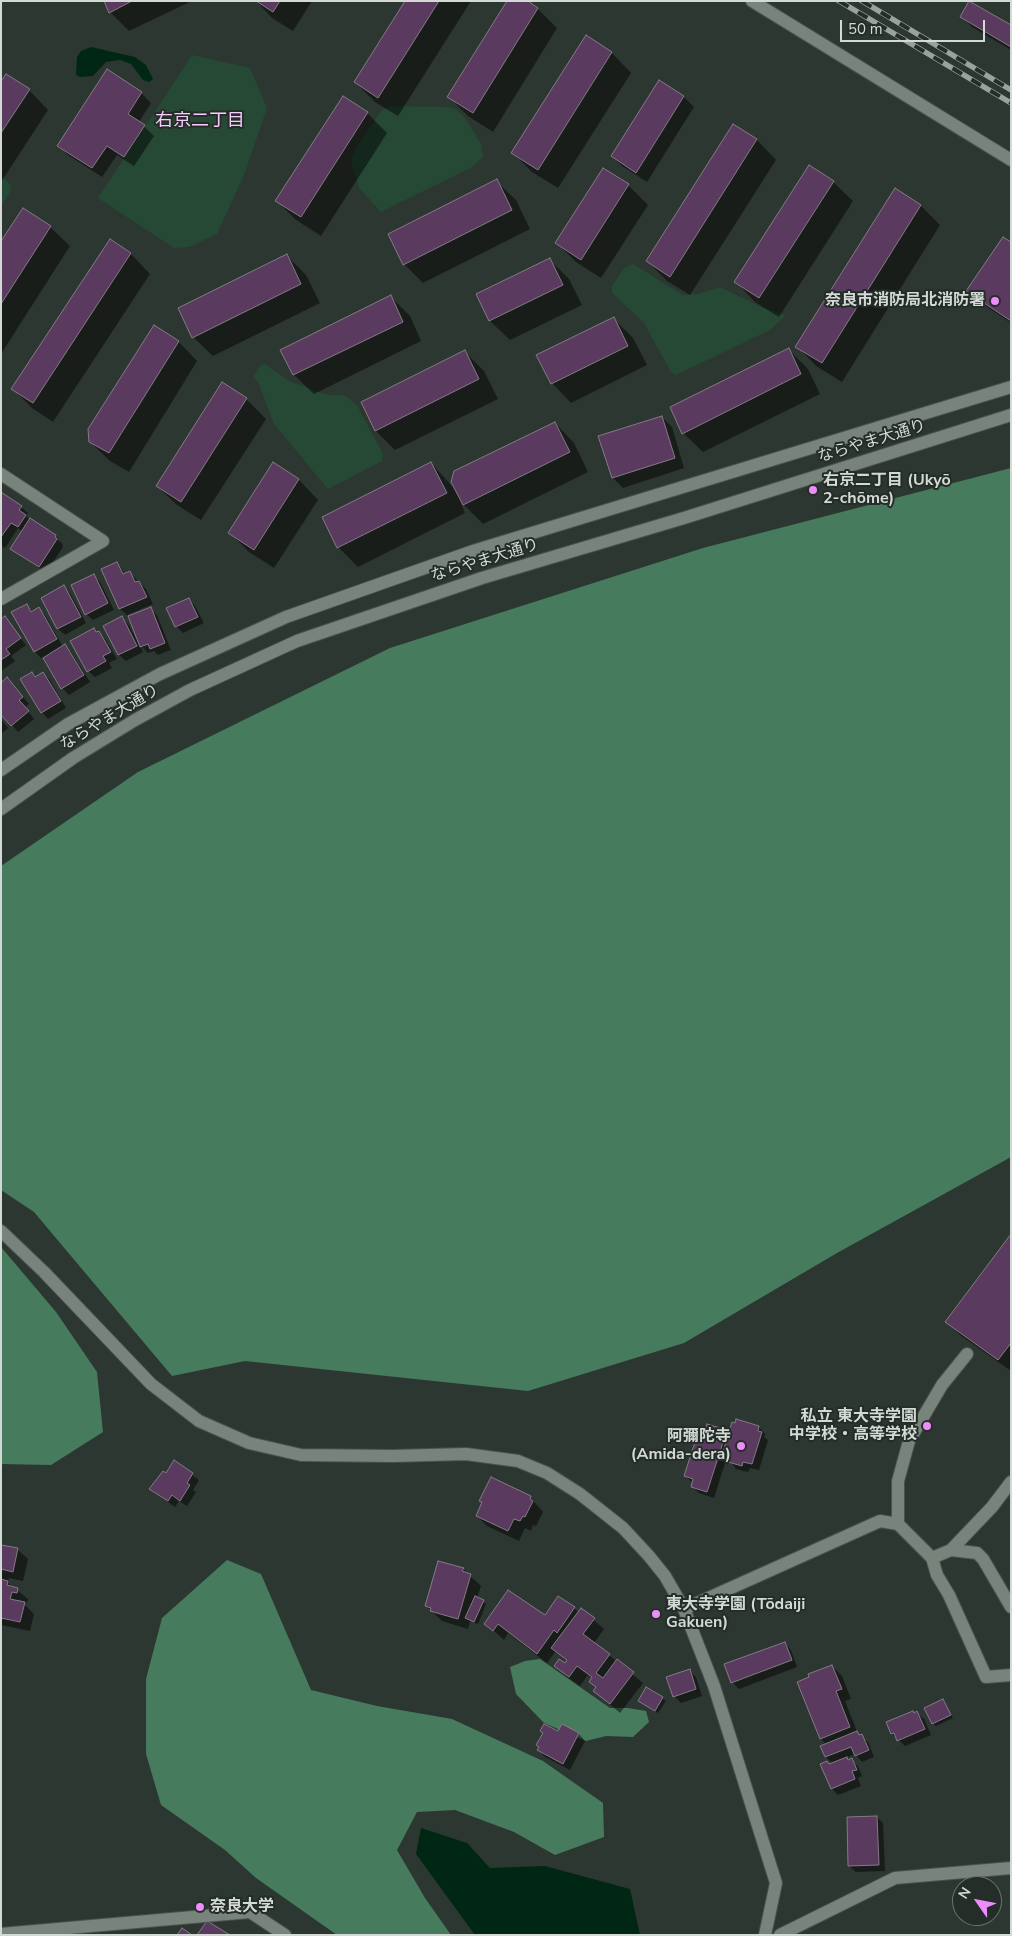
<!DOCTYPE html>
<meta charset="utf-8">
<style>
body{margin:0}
#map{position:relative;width:1012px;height:1936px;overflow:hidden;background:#2d3731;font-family:"Nunito Sans",sans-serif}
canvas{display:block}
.frame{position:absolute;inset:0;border:2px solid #d3d9d5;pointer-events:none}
.north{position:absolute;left:952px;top:1876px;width:50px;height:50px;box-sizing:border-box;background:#242d27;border:1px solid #6a726d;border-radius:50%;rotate:303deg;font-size:14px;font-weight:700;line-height:20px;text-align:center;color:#d3d9d5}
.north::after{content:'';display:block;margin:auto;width:18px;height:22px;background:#ed8cfa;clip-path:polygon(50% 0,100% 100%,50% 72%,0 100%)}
.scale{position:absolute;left:840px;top:20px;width:145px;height:22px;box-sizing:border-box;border:2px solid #d3d9d5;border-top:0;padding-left:6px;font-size:15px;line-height:18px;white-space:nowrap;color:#d3d9d5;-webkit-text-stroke:4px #242d27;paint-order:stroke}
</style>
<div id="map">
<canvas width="1012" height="1936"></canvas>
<div class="frame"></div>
<div class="north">N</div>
<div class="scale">50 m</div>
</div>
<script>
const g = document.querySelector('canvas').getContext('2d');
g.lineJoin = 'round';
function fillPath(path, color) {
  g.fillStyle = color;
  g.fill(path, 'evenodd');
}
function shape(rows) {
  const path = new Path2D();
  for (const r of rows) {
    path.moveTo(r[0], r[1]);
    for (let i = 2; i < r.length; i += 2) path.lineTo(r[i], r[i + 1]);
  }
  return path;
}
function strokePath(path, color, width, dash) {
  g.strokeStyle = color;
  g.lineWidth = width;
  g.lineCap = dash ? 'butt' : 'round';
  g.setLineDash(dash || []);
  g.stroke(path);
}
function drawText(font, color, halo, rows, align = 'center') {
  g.font = font + ' "Nunito Sans","Noto Sans JP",sans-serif';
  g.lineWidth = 4;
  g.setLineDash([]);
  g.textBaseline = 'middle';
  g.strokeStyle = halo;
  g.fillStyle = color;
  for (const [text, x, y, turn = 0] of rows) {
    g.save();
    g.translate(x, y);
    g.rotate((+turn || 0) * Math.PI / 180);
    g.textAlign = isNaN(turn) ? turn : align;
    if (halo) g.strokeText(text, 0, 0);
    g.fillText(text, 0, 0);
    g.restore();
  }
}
fillPath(shape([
 [192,55,250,68,267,108,244,175,217,234,189,247,174,248,98,198],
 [392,106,449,107,457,110,465,118,481,144,483,157,472,167,381,212,359,188,351,162,356,148,381,111],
 [2,177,11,185,10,192,1,206],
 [633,264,683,295,698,294,720,287,763,308,783,314,785,316,770,330,676,375,671,372,644,323,612,293,612,286,624,268],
 [265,364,289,381,327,395,343,395,349,398,358,407,383,454,382,461,328,489,274,424,258,382,253,377,261,365]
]), '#254935');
fillPath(shape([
 [1011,468,1011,1157,837,1253,684,1343,528,1391,245,1361,172,1376,34,1212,1,1190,1,866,138,772,390,648,703,548],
 [1,1247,56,1312,97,1372,103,1432,51,1465,1,1464],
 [227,1560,261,1574,311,1690,377,1706,452,1719,543,1761,603,1803,604,1837,555,1855,514,1832,455,1810,417,1812,397,1850,425,1898,451,1935,337,1935,256,1878,225,1850,161,1805,146,1754,146,1679,162,1618],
 [540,1659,610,1708,628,1708,646,1711,649,1722,633,1737,606,1736,586,1741,544,1723,516,1694,510,1667,525,1661]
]), '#467b5e');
fillPath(shape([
 [91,47,135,57,146,65,153,79,149,82,143,80,131,64,120,60,106,62,93,76,80,77,76,75,77,57,81,51],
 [421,1828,467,1843,490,1868,545,1866,630,1889,640,1935,475,1935,416,1854]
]), '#002714');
fillPath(shape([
 [105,1,192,1,129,31,110,12],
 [256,1,312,1,293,31,272,18],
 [406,1,471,1,398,116,375,102,355,82],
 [537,8,557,28,493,132,468,116,449,97],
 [962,17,1011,26,1011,50,972,27],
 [586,37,612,53,631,73,558,188,532,172,513,153],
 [659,82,684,97,694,107,647,182,622,166,612,156],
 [1,83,29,90,48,110,1,182],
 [141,93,151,103,139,122,154,136,134,166,117,155,102,177,68,155,58,145],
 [343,98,367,113,387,133,321,236,296,220,277,201],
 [734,126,757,140,776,160,690,295,667,281,647,261],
 [604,169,628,185,648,205,601,278,576,262,557,243],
 [496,181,516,200,530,229,423,283,404,264],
 [833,182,853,201,779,317,755,302,736,282],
 [895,190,921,206,940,225,842,382,816,366,797,346],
 [50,227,70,246,1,354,1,244],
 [110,241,131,254,150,274,53,422,32,408,13,389],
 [1011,244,1011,323,978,301,968,291],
 [287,256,306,275,320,303,213,356,193,337],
 [550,260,569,279,582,305,510,340,490,321,478,295],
 [390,296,410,316,421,341,314,394,294,375,282,351],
 [613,318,633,338,647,365,571,403,552,383],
 [178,341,197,361,129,472,110,461,90,442],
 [789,350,808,369,820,394,703,452,683,433],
 [465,352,484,371,498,399,395,450,376,431,363,403],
 [246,399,266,419,201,520,177,505,157,486],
 [662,417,672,427,684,468,623,488,613,478],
 [555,423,574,443,588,472,483,524,460,501,465,513,358,567,338,547,431,463,452,486,456,472],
 [273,464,299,480,318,500,274,568,249,552,229,532],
 [1,494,21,507,28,513,26,516,30,521,62,543,63,547,46,573,12,549,23,532,18,528,5,548,1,545],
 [117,563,126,575,130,573,146,589,153,604,127,615,120,609,103,570],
 [93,575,100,582,114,610,93,620,86,614],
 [64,587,70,593,86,623,65,635,58,629,42,599],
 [189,599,195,606,204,623,183,633,176,626],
 [26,605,33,612,39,609,45,615,63,647,65,646,71,652,90,682,69,695,62,688,43,657,41,658,35,652],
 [150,609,157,615,171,650,158,655,154,651,148,653,140,645,143,652,126,661,119,655,105,627,122,618,129,625,136,639],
 [5,618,26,645,11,656,15,661,1,671,1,620],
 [94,629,105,639,117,659,109,663,112,668,95,677,88,671],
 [32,673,36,678,43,673,50,680,66,708,48,719,42,712],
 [14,686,29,704,25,707,34,719,18,732,12,725],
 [1,719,8,728,1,734],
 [1011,1236,1011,1371,960,1335,947,1322],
 [737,1421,759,1427,765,1434,764,1437,768,1440,759,1470,750,1468,748,1472,736,1469,727,1457,714,1498,699,1493,692,1487,693,1483,685,1476,702,1442,726,1431,730,1434],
 [174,1462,199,1480,193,1490,196,1492,187,1506,179,1501,175,1507,150,1489,166,1475],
 [530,1497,543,1512,536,1526,533,1525,531,1531,525,1528,519,1541,487,1526,477,1516],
 [1,1546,17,1549,28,1559,23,1581,9,1578,8,1583,28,1599,27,1603,22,1602,34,1614,30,1631,1,1625],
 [463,1569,481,1586,477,1598,486,1604,478,1624,470,1621,468,1629,442,1621,426,1606],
 [574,1608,579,1613,582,1610,604,1629,594,1643,643,1683,620,1713,595,1691,597,1688,590,1682,593,1679,588,1675,580,1686,566,1676,556,1665,565,1665,567,1661,556,1651,547,1663,508,1633,504,1640,486,1624,546,1617],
 [785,1643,791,1650,797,1667,739,1689,732,1682,726,1665],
 [832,1666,842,1676,851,1699,845,1701,858,1734,868,1742,874,1757,862,1762,855,1754,846,1758,858,1766,862,1776,858,1778,861,1786,838,1795,832,1789,822,1765,833,1764,826,1757,822,1747,827,1745,821,1739,799,1683],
 [690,1671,696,1677,702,1696,681,1703,674,1696],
 [647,1688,666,1701,658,1713,639,1701],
 [943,1701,953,1718,936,1726,933,1724],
 [917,1713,924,1719,931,1735,905,1746,892,1734,888,1723],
 [562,1726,579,1734,585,1741,570,1770,545,1757,538,1750,559,1733],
 [877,1817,883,1823,885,1871,856,1872,849,1866]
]), '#0007');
const building = shape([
 [104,1,132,1,109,13,104,1],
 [256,1,280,1,273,12,256,1],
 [405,1,439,1,378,98,354,82,405,1],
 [507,1,528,1,538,8,473,113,447,97,507,1],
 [969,1,1011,25,1011,47,960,17,969,1],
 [586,35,612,52,538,170,511,153,586,35],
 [107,69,142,92,128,114,145,125,124,157,107,146,92,168,57,146,107,69],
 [6,74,30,89,1,133,1,81,6,74],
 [659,80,684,96,636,173,611,156,659,80],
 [343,96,368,112,301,217,275,201,343,96],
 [733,124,757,139,670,277,646,261,733,124],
 [809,165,834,181,759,298,734,282,809,165],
 [603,168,629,184,581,260,555,243,603,168],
 [497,179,512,210,403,265,388,234,497,179],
 [895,188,921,205,822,363,795,347,895,188],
 [23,208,51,226,1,304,1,241,23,208],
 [1003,237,1011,242,1011,321,966,291,1003,237],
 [110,239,131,253,33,403,11,389,110,239],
 [287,254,301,284,192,338,178,308,287,254],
 [550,258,563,285,489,321,476,294,550,258],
 [391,295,403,322,293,375,280,350,391,295],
 [614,317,628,346,551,384,536,355,614,317],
 [154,325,179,341,109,453,89,442,88,429,154,325],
 [789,348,801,374,682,434,670,407,789,348],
 [465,350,479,379,375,431,361,402,465,350],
 [222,382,247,398,181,502,156,486,222,382],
 [662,416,675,458,612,478,598,436,662,416],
 [555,422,570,452,463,505,451,482,454,471,555,422],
 [273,462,299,479,254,550,228,533,273,462],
 [431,462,447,493,337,548,322,517,431,462],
 [1,492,22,506,19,510,26,515,18,527,11,523,1,537,1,492],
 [30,518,56,535,55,537,57,539,39,567,10,549,30,518],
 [117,562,123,574,130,571,135,582,139,581,147,597,119,609,101,569,117,562],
 [94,574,108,603,85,615,71,585,94,574],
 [64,585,81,617,57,629,41,598,64,585],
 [189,598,198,617,175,627,166,608,189,598],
 [27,604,31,612,39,607,57,639,34,652,11,612,27,604],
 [151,607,165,643,150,649,148,644,140,647,128,616,151,607],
 [5,616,21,638,6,649,10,654,1,660,1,619,5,616],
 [122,616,137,646,118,655,103,626,122,616],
 [94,628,96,632,99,631,111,652,103,656,106,661,87,672,70,641,94,628],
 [65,644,84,675,61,689,43,658,65,644],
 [32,672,35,677,43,672,61,701,41,713,20,679,32,672],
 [7,677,23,697,19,700,29,711,11,726,1,715,1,683,7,677],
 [1011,1234,1011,1343,998,1360,945,1322,1011,1234],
 [736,1419,759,1426,758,1431,762,1432,752,1464,743,1462,742,1466,728,1462,730,1457,722,1455,732,1422,735,1423,736,1419],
 [707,1424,727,1430,707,1492,691,1487,693,1479,684,1476,696,1439,701,1441,707,1424],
 [174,1460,193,1473,187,1483,190,1485,180,1501,172,1495,168,1501,149,1489,163,1471,166,1473,174,1460],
 [491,1477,531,1496,530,1499,533,1501,525,1517,523,1516,520,1521,514,1519,508,1531,476,1516,482,1502,479,1501,491,1477],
 [1,1545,18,1548,13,1572,1,1569,1,1545],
 [438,1561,464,1568,462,1571,471,1574,458,1619,430,1611,431,1608,425,1606,438,1561],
 [1,1579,8,1581,7,1585,18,1588,17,1593,12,1592,10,1599,25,1602,20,1622,1,1618,1,1579],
 [508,1590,545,1615,558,1596,575,1607,557,1633,554,1630,537,1654,498,1624,493,1631,484,1624,508,1590],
 [475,1596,484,1600,474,1622,465,1618,475,1596],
 [581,1608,595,1618,583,1634,610,1654,596,1673,603,1678,617,1659,634,1672,610,1704,593,1691,596,1687,589,1682,592,1677,577,1666,569,1677,554,1666,559,1659,565,1663,567,1660,551,1648,581,1608],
 [785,1642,792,1660,731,1683,724,1664,785,1642],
 [832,1665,842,1689,836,1691,850,1727,820,1739,797,1682,809,1677,808,1674,832,1665],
 [690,1669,696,1689,673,1697,666,1677,690,1669],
 [646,1687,663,1697,655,1711,638,1701,646,1687],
 [943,1699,951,1715,932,1724,924,1708,943,1699],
 [913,1711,914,1713,917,1711,925,1729,897,1741,894,1733,891,1734,886,1722,913,1711],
 [544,1724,558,1731,562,1724,579,1733,563,1764,537,1750,539,1747,536,1745,543,1733,540,1731,544,1724],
 [857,1731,859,1735,862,1734,869,1750,855,1756,851,1747,825,1757,820,1746,857,1731],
 [847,1757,848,1760,852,1758,857,1770,852,1771,855,1779,831,1789,820,1764,827,1761,829,1764,847,1757],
 [877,1816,879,1865,848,1866,847,1817,877,1816],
 [207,1921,230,1935,197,1935,207,1921],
 [182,1928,192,1935,177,1935,182,1928]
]);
fillPath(building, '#5b3a5f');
strokePath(building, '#837b84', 1);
const minor = shape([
 [752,1,1011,160],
 [1,474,103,541,1,599],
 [1,770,68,724,160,674,286,617,473,551,1011,387],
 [1,809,73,758,135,720,190,690,297,641,482,578,684,518,1011,415],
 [1,1231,44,1272,151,1384,199,1421,249,1443,301,1455,393,1456,466,1454,518,1461,547,1473,580,1494,623,1528,649,1556,665,1576,684,1609,714,1686,776,1883,765,1935],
 [898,1524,898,1481,909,1441,942,1385,967,1354],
 [951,1550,992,1507,1011,1482],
 [932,1558,951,1550,977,1553,983,1559,1011,1607],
 [684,1609,880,1521,898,1524,932,1558,937,1575,949,1595,986,1677,1011,1675],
 [1,1934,250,1912,285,1935],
 [780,1935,895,1878,1011,1868]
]);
strokePath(minor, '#4a524e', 14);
strokePath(minor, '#78837c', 12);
const rail = shape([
 [839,1,1011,103],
 [862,1,1011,90]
]);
strokePath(rail, '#9aa29d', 5.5);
strokePath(rail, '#242d27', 4, [11]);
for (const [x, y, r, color] of [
 [995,301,5,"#ed8cfa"],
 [813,490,5,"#ed8cfa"],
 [927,1426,5,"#ed8cfa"],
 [741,1446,5,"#ed8cfa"],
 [656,1614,5,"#ed8cfa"],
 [200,1907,5,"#ed8cfa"]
]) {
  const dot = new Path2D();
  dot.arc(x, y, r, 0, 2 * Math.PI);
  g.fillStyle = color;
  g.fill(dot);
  strokePath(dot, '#242d27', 2);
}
drawText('bold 16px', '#d3d9d5', '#242d27', [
 ["奈良市消防局北消防署",985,301],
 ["右京二丁目 (Ukyō",823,481,"left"],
 ["2-chōme)",823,499,"left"],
 ["私立 東大寺学園",917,1417],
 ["中学校・高等学校",917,1435],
 ["阿彌陀寺",731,1437],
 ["(Amida-dera)",731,1455],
 ["東大寺学園 (Tōdaiji",666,1605,"left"],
 ["Gakuen)",666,1623,"left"],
 ["奈良大学",210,1907,"left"]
], 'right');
drawText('16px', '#d3d9d5', '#242d27', [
 ["ならやま大通り",872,442,-17],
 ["ならやま大通り",485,561,-17],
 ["ならやま大通り",110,718,-31]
]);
drawText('18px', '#f6cafb', '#242d27', [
 ["右京二丁目",200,122]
]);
</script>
